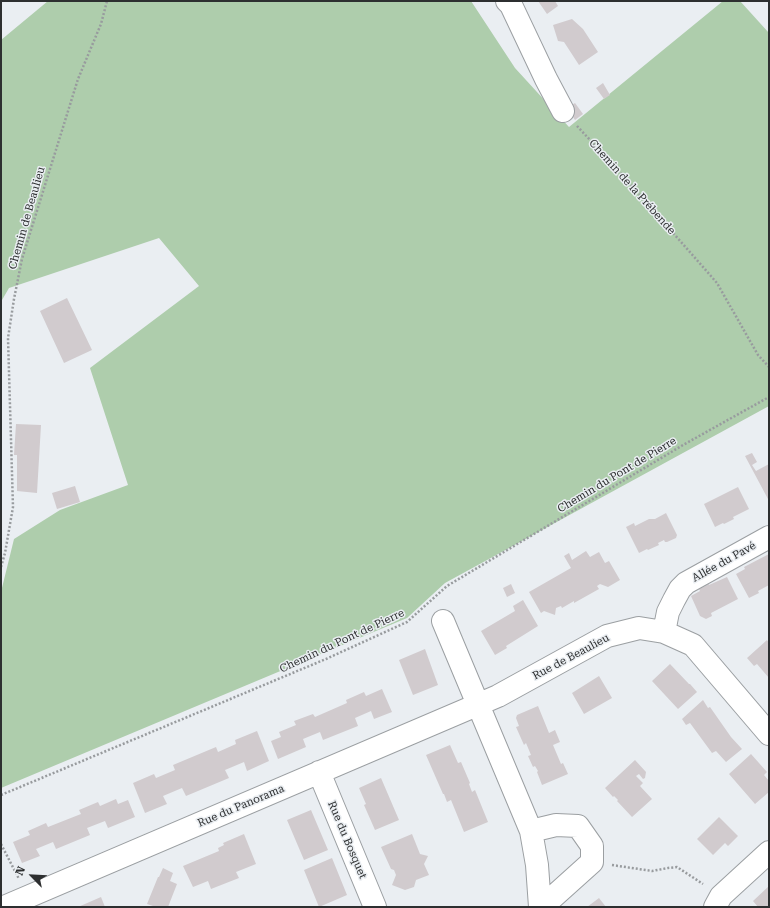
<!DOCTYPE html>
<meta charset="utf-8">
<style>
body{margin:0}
#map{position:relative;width:770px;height:908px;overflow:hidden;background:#eaeef2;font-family:"Roboto Serif",serif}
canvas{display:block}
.frame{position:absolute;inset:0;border:2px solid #2d2f30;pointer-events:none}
.north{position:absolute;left:12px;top:856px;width:40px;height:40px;-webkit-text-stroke:3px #eaeef2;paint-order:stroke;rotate:294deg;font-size:11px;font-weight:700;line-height:16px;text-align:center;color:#2d2f30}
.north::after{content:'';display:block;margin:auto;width:14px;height:18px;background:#2d2f30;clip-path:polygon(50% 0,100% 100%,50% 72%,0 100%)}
</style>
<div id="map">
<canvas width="770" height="908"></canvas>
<div class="frame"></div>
<div class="north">N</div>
</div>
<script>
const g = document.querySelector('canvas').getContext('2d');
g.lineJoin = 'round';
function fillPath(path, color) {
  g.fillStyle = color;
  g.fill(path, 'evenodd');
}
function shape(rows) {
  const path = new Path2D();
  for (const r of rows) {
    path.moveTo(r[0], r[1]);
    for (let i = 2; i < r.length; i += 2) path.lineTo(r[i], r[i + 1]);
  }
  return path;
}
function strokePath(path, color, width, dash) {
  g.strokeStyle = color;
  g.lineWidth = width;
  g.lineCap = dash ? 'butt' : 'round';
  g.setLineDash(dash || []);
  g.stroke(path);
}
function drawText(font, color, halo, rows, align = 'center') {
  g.font = font + ' "Roboto Serif",serif';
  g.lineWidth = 3;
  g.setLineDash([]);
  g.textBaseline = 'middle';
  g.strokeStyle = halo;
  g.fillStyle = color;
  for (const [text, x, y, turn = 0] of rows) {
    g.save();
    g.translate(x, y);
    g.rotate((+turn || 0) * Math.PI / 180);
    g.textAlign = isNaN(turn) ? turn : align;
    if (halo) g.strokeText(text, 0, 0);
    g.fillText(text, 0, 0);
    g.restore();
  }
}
fillPath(shape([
 [48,1,471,1,515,68,569,127,723,1,740,1,769,33,769,406,445,583,407,618,1,788,1,592,14,539,60,510,128,485,90,368,199,286,159,238,9,288,2,300,1,314,1,40]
]), '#aecdac');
fillPath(shape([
 [538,1,555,1,558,6,547,14],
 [572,19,583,29,598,52,579,65,564,42,558,41,553,25],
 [603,83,610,95,604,99,596,88],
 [575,103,583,114,575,120,567,108],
 [67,298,92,350,64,363,40,311],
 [16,424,41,425,37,493,17,491,17,455,14,455],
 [752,453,757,462,752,465,756,471,769,464,769,499,768,499,745,456],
 [75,486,80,502,57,509,52,493],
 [738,487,749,509,733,517,734,519,724,524,723,523,715,527,704,504],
 [666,513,677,535,676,538,667,542,665,542,664,540,658,543,659,545,648,550,647,549,639,553,626,527,634,523,635,526,649,519,655,519],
 [586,551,590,557,599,552,605,563,609,561,620,580,608,587,600,584,597,586,599,589,574,603,574,601,562,608,561,606,556,608,555,615,544,611,541,613,529,592,571,568,564,556,569,553,572,560],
 [769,554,769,585,758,591,759,593,749,598,736,574,745,569,744,567],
 [727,577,738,599,711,613,712,616,706,619,700,616,691,596,700,591,699,589,709,584,709,585],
 [511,584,515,593,507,597,503,588],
 [523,600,538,626,506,646,507,648,495,655,481,631,515,611,513,606],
 [767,640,769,643,769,678,757,664,754,666,747,658],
 [425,649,438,685,413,695,399,660],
 [670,664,689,684,690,684,697,692,678,709,652,681],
 [599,676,612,698,584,714,572,693],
 [382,689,392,712,374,719,371,711,355,718,358,726,323,740,320,732,303,739,306,747,278,759,271,741,281,737,279,732,296,725,294,721,313,714,315,717,347,703,346,700,364,692,366,696],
 [703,700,708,708,710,707,731,737,742,749,726,762,716,751,712,753,690,723,686,725,682,719],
 [538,706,549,733,555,730,560,742,553,745,561,764,563,763,568,774,542,785,537,772,538,771,535,766,533,767,528,756,531,755,526,743,524,745,516,727,519,726,516,718,517,715],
 [257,731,269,761,247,771,244,762,225,770,229,778,186,796,182,788,163,796,167,804,145,813,133,783,154,774,156,778,175,770,173,765,216,747,218,752,236,744,235,740],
 [450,745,458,763,461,762,470,783,469,784,472,792,475,790,488,822,464,832,451,800,447,802,444,794,443,794,426,755],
 [751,754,767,772,764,775,769,781,769,792,755,804,729,774],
 [635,760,646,772,645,778,643,779,639,774,636,776,643,783,640,786,652,799,632,817,617,801,618,800,614,796,613,797,605,788],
 [381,778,399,820,375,830,364,805,366,804,359,788],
 [116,799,118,804,128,800,135,817,108,828,105,821,87,828,90,835,56,849,53,842,36,849,40,856,22,863,13,842,30,835,28,831,46,823,48,827,81,814,79,810,98,802,100,806],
 [311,810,328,850,304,860,287,820],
 [719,817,738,836,728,846,725,843,713,855,697,839],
 [244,834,256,864,236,872,239,878,211,889,208,881,193,887,183,866,219,851,218,848,224,845,223,843],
 [412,834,420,854,428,856,424,864,429,875,416,880,414,887,405,890,392,885,396,875,394,870,391,869,381,847],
 [332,858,347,895,319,907,304,870],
 [163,868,173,873,170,881,177,884,168,907,156,907,147,904,158,877,159,877],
 [769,886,769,907,758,907,753,901],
 [101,897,105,907,78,907],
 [599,898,606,907,587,907]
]), '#d1cbce');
const street = shape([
 [507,1,511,5,546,79,563,111],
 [443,621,531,831,537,865,540,907],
 [664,632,668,612,674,600,680,589,686,583,769,537],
 [319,772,375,907],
 [531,831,556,825,578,826,592,846,592,862,542,907],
 [4,907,498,696,607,636,639,628,664,632,693,645,769,734],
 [715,907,721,896,769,852]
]);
strokePath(street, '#9b9fa2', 24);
strokePath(shape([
 [577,126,618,170,717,283,758,355,769,367],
 [1,567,5,553,13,507,8,338,14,299,22,259,78,79,101,24,107,1],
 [1,795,326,659,407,622,447,586,683,445,769,397],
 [1,844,19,879],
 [612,865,652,871,668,868,677,867,703,884]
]), '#989b9e', 2.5, [2, 2]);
strokePath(street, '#fff', 22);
drawText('11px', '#2d2f30', '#eaeef2', [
 ["Chemin de la Prébende",632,187,48],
 ["Chemin de Beaulieu",27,218,-74],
 ["Chemin du Pont de Pierre",617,475,-31],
 ["Allée du Pavé",724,562,-29],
 ["Chemin du Pont de Pierre",342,641,-25],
 ["Rue de Beaulieu",571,657,-28],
 ["Rue du Panorama",241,806,-23],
 ["Rue du Bosquet",347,840,67]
]);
</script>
